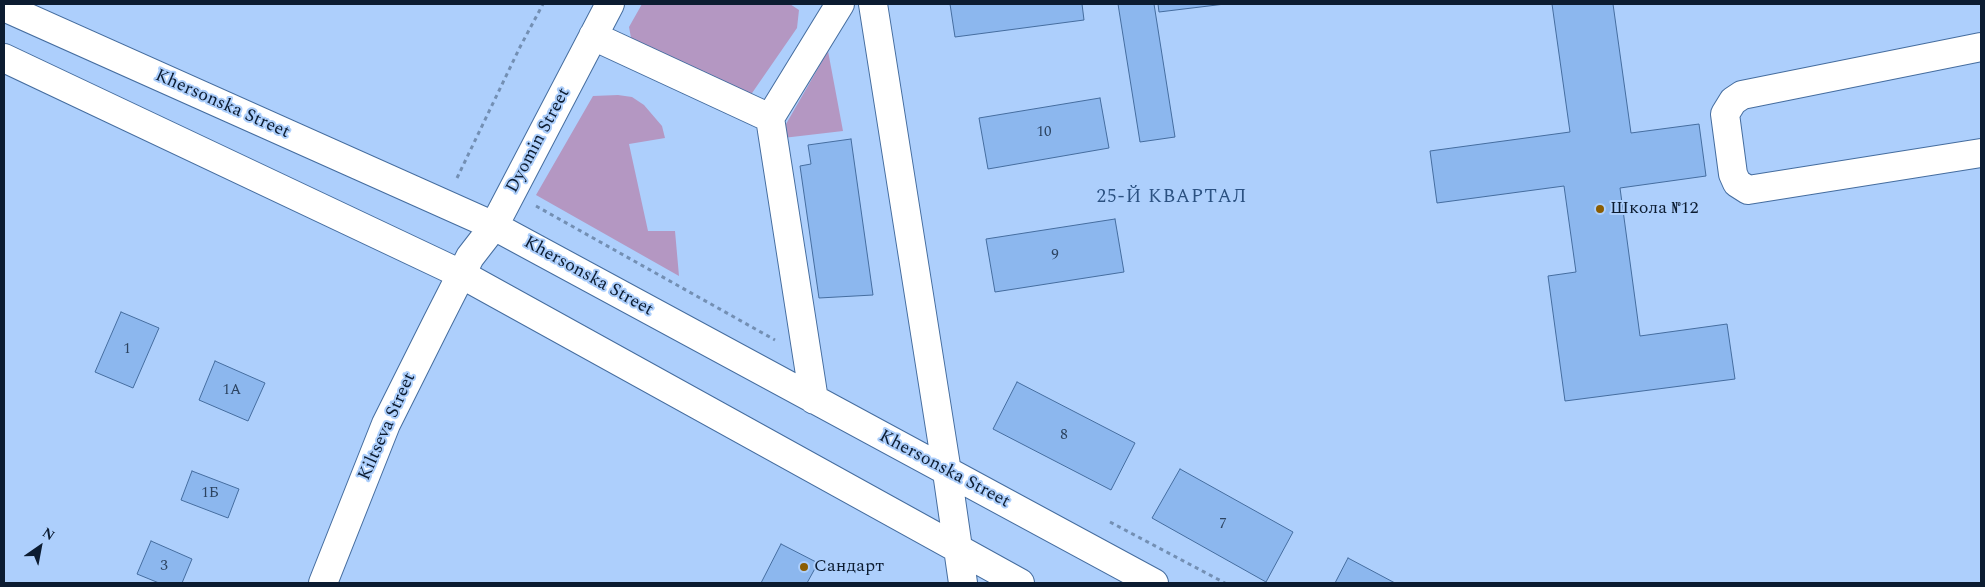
<!DOCTYPE html>
<meta charset="utf-8">
<style>
body{margin:0}
#map{position:relative;width:1985px;height:587px;overflow:hidden;background:#adcffc;font-family:Spectral,serif}
canvas{display:block}
.frame{position:absolute;inset:0;border:5px solid #0c1c31;pointer-events:none}
.north{position:absolute;left:15px;top:522px;width:50px;height:50px;-webkit-text-stroke:4px #adcffc;paint-order:stroke;rotate:33deg;font-size:14px;font-weight:700;line-height:20px;text-align:center;color:#0c1c31}
.north::after{content:'';display:block;margin:auto;width:18px;height:22px;background:#0c1c31;clip-path:polygon(50% 0,100% 100%,50% 72%,0 100%)}
</style>
<div id="map">
<canvas width="1985" height="587"></canvas>
<div class="frame"></div>
<div class="north">N</div>
</div>
<script>
const g = document.querySelector('canvas').getContext('2d');
g.lineJoin = 'round';
function fillPath(path, color) {
  g.fillStyle = color;
  g.fill(path, 'evenodd');
}
function shape(rows) {
  const path = new Path2D();
  for (const r of rows) {
    path.moveTo(r[0], r[1]);
    for (let i = 2; i < r.length; i += 2) path.lineTo(r[i], r[i + 1]);
  }
  return path;
}
function strokePath(path, color, width, dash) {
  g.strokeStyle = color;
  g.lineWidth = width;
  g.lineCap = dash ? 'butt' : 'round';
  g.setLineDash(dash || []);
  g.stroke(path);
}
function drawText(font, color, halo, rows, align = 'center') {
  g.font = font + ' Spectral,serif';
  g.lineWidth = 4;
  g.setLineDash([]);
  g.textBaseline = 'middle';
  g.strokeStyle = halo;
  g.fillStyle = color;
  for (const [text, x, y, turn = 0] of rows) {
    g.save();
    g.translate(x, y);
    g.rotate((+turn || 0) * Math.PI / 180);
    g.textAlign = isNaN(turn) ? turn : align;
    if (halo) g.strokeText(text, 0, 0);
    g.fillText(text, 0, 0);
    g.restore();
  }
}
fillPath(shape([
 [642,4,790,4,799,10,797,28,750,96,632,43,629,27],
 [828,51,843,131,783,138,786,124],
 [618,95,632,97,644,105,662,126,665,138,629,144,648,231,675,231,679,276,536,195,593,96]
]), '#b497c2');
const building = shape([
 [950,4,1082,4,1084,20,955,37,950,4],
 [1118,4,1154,4,1175,137,1140,142,1118,4],
 [1158,4,1225,4,1159,12,1158,4],
 [1552,4,1613,4,1631,133,1699,124,1706,176,1620,188,1640,336,1727,324,1735,379,1565,401,1548,276,1576,272,1564,186,1437,203,1430,151,1570,132,1552,4],
 [1100,98,1109,148,988,169,979,118,1100,98],
 [851,139,873,295,819,298,800,166,811,164,808,145,851,139],
 [1115,219,1124,272,995,292,986,239,1115,219],
 [121,312,159,328,133,388,95,372,121,312],
 [215,361,265,383,248,421,199,400,215,361],
 [1017,382,1135,443,1111,490,993,429,1017,382],
 [1180,469,1293,532,1266,582,1152,518,1180,469],
 [192,471,239,489,228,518,181,500,192,471],
 [151,541,192,559,182,583,159,583,137,574,151,541],
 [781,544,818,563,807,583,761,583,781,544],
 [1348,558,1395,583,1335,583,1348,558]
]);
fillPath(building, '#8cb7ee');
strokePath(building, '#456d9f', 1);
const minor = shape([
 [873,4,947,472,963,583],
 [4,7,494,226,1154,583],
 [593,36,770,118],
 [1981,47,1742,95,1733,101,1725,114,1733,174,1737,183,1748,190,1981,153],
 [4,58,461,274,1020,583],
 [814,400,770,118,840,4],
 [323,583,386,424,436,324,470,257,494,226,610,4]
]);
strokePath(minor, '#456d9f', 30);
strokePath(shape([
 [457,178,520,47,543,4],
 [536,206,775,340],
 [1110,522,1225,583]
]), '#738fb3', 3, [4, 4]);
strokePath(minor, '#fff', 28);
for (const [x, y, r, color] of [
 [1600,209,5,"#8b5d02"],
 [804,567,5,"#8b5d02"]
]) {
  const dot = new Path2D();
  dot.arc(x, y, r, 0, 2 * Math.PI);
  g.fillStyle = color;
  g.fill(dot);
  strokePath(dot, '#adcffc', 2);
}
drawText('15px', '#2c4360', null, [
 ["10",1044,133],
 ["9",1055,256],
 ["1",127,350],
 ["1А",232,391],
 ["8",1064,436],
 ["1Б",210,494],
 ["7",1223,525],
 ["3",164,567]
]);
drawText('18px', '#0c1c31', '#adcffc', [
 ["Khersonska Street",222,105,24],
 ["Dyomin Street",539,141,-62],
 ["Khersonska Street",588,277,29],
 ["Kiltseva Street",388,427,-66],
 ["Khersonska Street",944,470,28]
]);
drawText('18px', '#0c1c31', '#adcffc', [
 ["Школа №12",1610,209],
 ["Сандарт",814,567]
], 'left');
g.letterSpacing = '1px';
drawText('19px', '#2b5181', '#adcffc', [
 ["25-Й КВАРТАЛ",1172,198]
]);
g.letterSpacing = '0px';
</script>
